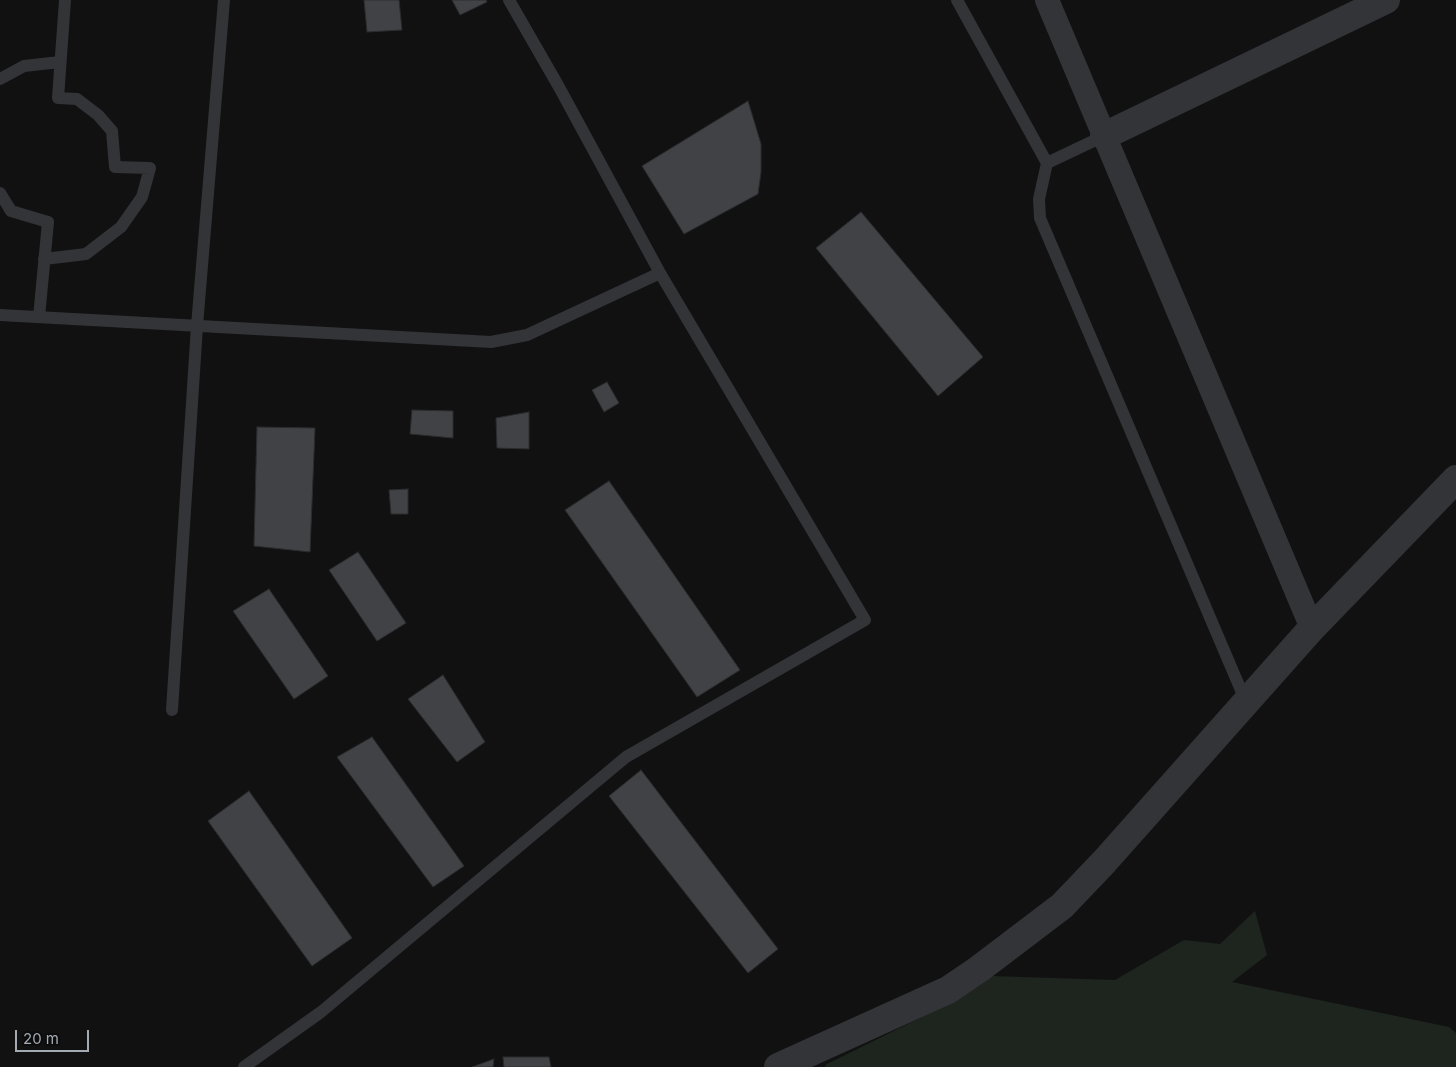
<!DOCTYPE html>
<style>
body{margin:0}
#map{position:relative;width:1456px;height:1067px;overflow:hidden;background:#111112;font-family:Inter,sans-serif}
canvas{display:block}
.scale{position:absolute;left:15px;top:1030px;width:74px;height:22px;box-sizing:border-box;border:2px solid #a4aab2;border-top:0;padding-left:6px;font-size:15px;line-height:18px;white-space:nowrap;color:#a4aab2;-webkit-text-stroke:4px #0c0c0d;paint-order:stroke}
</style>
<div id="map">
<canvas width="1456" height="1067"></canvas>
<div class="scale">20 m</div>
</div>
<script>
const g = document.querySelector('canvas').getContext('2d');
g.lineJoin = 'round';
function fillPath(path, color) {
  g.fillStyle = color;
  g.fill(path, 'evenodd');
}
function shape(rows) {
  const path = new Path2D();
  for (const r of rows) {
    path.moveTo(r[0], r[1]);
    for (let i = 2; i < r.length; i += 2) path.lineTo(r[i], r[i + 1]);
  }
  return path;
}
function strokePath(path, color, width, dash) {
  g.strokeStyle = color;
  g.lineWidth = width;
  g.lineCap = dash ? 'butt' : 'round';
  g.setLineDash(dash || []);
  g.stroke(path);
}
fillPath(shape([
 [1255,911,1267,955,1232,982,1449,1027,1456,1033,1456,1067,826,1067,825,1065,928,1014,991,976,1115,980,1184,940,1220,944]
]), '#1e251e');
const building = shape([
 [364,0,399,0,402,30,367,32,364,0],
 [452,0,486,0,487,2,460,15,452,0],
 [748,101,761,144,761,172,758,194,684,234,642,166,748,101],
 [861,212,983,357,938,396,816,248,861,212],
 [607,382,619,403,604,412,592,390,607,382],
 [412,410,453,411,453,438,410,434,412,410],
 [529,412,529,449,497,448,496,418,529,412],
 [257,427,315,428,310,552,254,546,257,427],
 [609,481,740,670,697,697,565,510,609,481],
 [408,489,408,514,391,514,389,490,408,489],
 [358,552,406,623,377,641,329,570,358,552],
 [269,589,328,676,294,699,233,611,269,589],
 [443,675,485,742,457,762,408,699,443,675],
 [372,737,464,866,433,887,337,757,372,737],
 [641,770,778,949,748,973,609,796,641,770],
 [249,791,352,938,312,966,208,821,249,791],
 [503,1057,549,1057,551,1067,504,1067,503,1057],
 [494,1059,493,1067,472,1067,494,1059]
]);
fillPath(building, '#404245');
strokePath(building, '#2b2c2e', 1);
strokePath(shape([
 [957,0,1047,163,1039,199,1040,218,1246,702],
 [0,79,24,66,60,62],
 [1047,163,1104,136],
 [0,193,11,211,48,222,39,317],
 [44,259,86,254,121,227,142,197,150,168,115,167,112,131,98,115,77,99,58,98,65,0],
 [0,315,491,342,527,335,660,273],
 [172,710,197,326,224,0],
 [244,1067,321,1012,626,757,865,620,660,273,559,87,509,0]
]), '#333437', 12);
strokePath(shape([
 [1047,0,1312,628]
]), '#333437', 24);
strokePath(shape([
 [1104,136,1386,0],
 [778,1067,948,990,979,969,1062,906,1104,862,1312,628,1456,479]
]), '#333437', 28);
</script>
